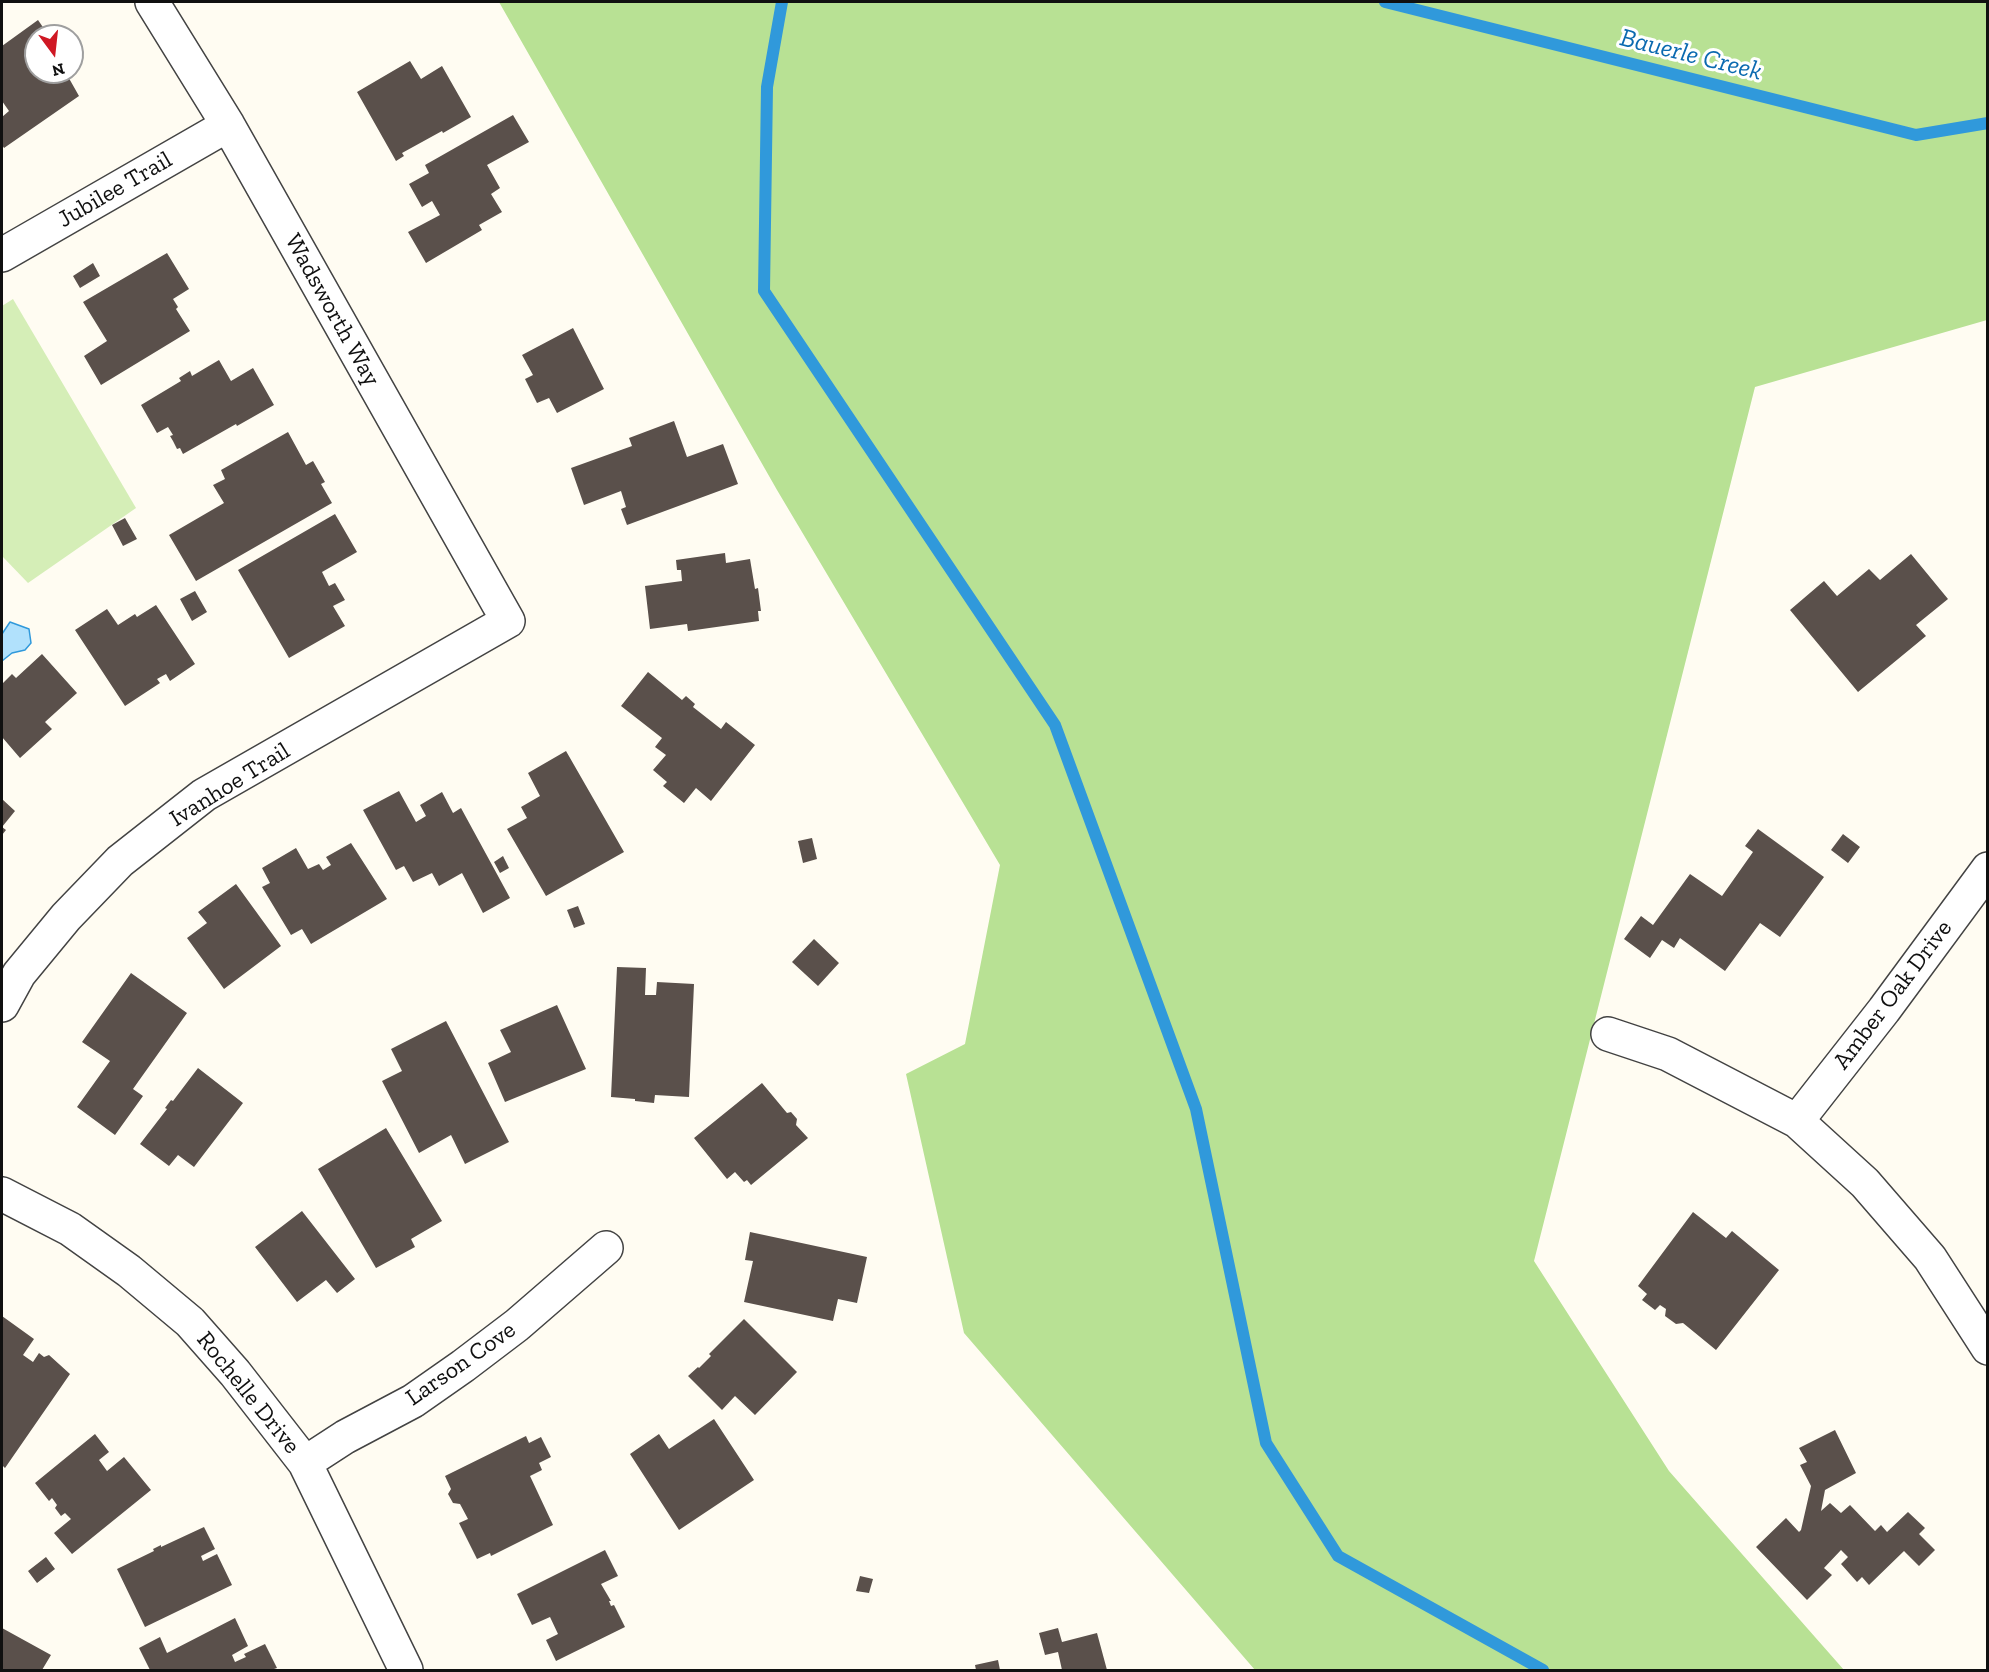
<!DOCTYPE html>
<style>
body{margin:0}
#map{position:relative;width:1989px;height:1672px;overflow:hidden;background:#fffcf2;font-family:"Zilla Slab",serif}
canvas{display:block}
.frame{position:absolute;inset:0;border:3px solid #101010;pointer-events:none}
.north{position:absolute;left:24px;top:24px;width:60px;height:60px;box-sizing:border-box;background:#fff;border:2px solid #9f9f9f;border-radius:50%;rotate:165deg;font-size:16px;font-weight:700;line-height:24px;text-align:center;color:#101010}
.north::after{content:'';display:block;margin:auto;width:21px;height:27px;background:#cf1824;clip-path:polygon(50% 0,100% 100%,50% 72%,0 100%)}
</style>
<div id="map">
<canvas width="1989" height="1672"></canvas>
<div class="frame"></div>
<div class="north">N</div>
</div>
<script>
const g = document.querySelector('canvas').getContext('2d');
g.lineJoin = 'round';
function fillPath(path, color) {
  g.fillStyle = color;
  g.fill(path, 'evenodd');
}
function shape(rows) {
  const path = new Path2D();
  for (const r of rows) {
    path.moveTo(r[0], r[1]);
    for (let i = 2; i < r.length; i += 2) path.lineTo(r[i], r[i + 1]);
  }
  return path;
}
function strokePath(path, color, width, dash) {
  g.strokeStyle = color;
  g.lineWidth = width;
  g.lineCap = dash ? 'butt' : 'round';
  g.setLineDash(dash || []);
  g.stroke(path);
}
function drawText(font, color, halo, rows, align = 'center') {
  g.font = font + ' "Zilla Slab",serif';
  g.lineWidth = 6;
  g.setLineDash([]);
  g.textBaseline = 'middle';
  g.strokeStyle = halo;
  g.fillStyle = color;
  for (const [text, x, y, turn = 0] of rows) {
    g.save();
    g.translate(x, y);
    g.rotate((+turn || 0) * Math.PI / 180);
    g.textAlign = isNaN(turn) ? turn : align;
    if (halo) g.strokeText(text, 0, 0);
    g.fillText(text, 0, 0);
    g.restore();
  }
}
fillPath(shape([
 [13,299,136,508,28,583,2,556,2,306]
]), '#d5eeb7');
fillPath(shape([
 [499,2,1987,2,1987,320,1755,387,1534,1261,1669,1471,1844,1670,1255,1670,964,1333,906,1074,965,1044,1000,865,777,490]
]), '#b8e194');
const water = shape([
 [10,622,29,629,31,643,25,650,12,653,2,661,2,634,10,622]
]);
fillPath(water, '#b1e1fc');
strokePath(water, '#3099db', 1.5);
strokePath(shape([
 [782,2,767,87,764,291,1055,725,1196,1109,1266,1443,1338,1556,1543,1670],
 [1385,2,1916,135,1988,123]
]), '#3099db', 12);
fillPath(shape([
 [38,20,49,36,36,36,36,72,66,73,79,96,4,148,2,145,2,117,9,111,2,101,2,46],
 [410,61,421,79,442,66,471,117,443,133,442,131,402,153,404,156,396,161,357,92],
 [513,115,529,142,487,165,500,188,491,194,502,212,479,225,482,230,426,263,408,232,440,215,432,201,422,207,409,184,429,173,425,165],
 [167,253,189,289,173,299,178,307,176,309,190,331,101,385,84,356,107,341,83,302],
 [93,263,100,276,80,288,73,276],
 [573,328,604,389,557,413,549,398,537,403,525,379,533,375,522,355],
 [219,360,231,381,253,368,274,405,237,426,236,424,183,454,180,448,177,449,173,441,170,436,173,435,168,427,157,433,141,405,181,381,179,378,190,371,192,376],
 [674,421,687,457,723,444,738,484,627,525,621,509,626,507,621,491,584,505,571,468,632,446,629,438],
 [288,432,306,465,313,461,325,482,321,484,332,503,196,581,169,535,224,503,213,485,225,479,221,470],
 [335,514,357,552,322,572,329,586,335,583,345,600,333,606,345,626,289,658,238,570],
 [125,518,137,539,123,546,112,525],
 [725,553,726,563,750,559,755,589,758,588,761,611,758,611,759,621,688,631,687,624,650,629,645,586,682,581,681,570,677,570,676,560],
 [1911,554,1948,599,1916,625,1926,636,1858,692,1790,610,1824,581,1837,596,1869,569,1880,580],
 [195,591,207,612,192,621,180,599],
 [156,605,195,664,170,681,166,674,157,679,160,683,125,706,75,630,107,609,118,625,135,614,137,617,140,615],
 [42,654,77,693,45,722,52,729,20,758,2,737,2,684,12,674,16,678],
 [648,672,682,700,686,696,695,704,693,707,721,729,726,722,755,745,711,801,696,788,684,803,663,786,667,782,653,770,666,755,655,747,662,738,621,706],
 [566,751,624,852,546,896,507,829,527,818,521,807,540,796,528,773],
 [399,791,416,822,426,816,420,805,442,792,453,813,461,808,510,898,483,913,462,873,439,886,432,873,413,882,404,866,396,870,363,810],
 [2,799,15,811,2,827,6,830,2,835],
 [1758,829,1824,877,1780,937,1760,923,1725,971,1680,938,1674,948,1662,940,1650,958,1624,939,1641,916,1653,925,1690,874,1722,896,1753,852,1745,846],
 [1843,834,1860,847,1848,863,1831,850],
 [812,838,817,859,803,863,798,841],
 [351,843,387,899,311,944,302,929,291,935,262,887,270,883,262,868,296,848,308,869,319,864,323,870,331,865,326,857],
 [503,856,509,868,500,873,494,862],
 [236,884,281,946,224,989,187,938,207,923,198,912],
 [578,906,585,924,574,928,567,910],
 [814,939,839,963,818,986,792,962],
 [617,967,646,968,645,995,656,995,657,982,694,984,689,1097,655,1095,654,1103,635,1101,635,1099,611,1097],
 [131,973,187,1013,133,1089,143,1096,115,1135,77,1107,110,1061,82,1042],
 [557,1005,586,1069,505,1102,488,1063,511,1052,500,1030],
 [446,1021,509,1142,465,1164,451,1135,419,1153,382,1081,402,1071,391,1049],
 [198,1068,243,1103,194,1167,178,1155,169,1166,140,1144,167,1109,165,1108,171,1100,173,1101],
 [762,1083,787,1113,791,1112,797,1119,796,1125,808,1138,751,1185,747,1180,744,1182,735,1172,727,1179,694,1138],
 [386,1128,442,1221,411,1239,415,1247,376,1268,318,1169],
 [302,1211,355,1279,337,1293,326,1280,297,1302,255,1247],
 [1693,1212,1726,1238,1732,1231,1779,1270,1716,1350,1683,1323,1676,1324,1665,1316,1666,1309,1660,1305,1655,1310,1642,1300,1647,1294,1638,1286],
 [750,1232,867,1257,857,1303,838,1299,833,1321,744,1302,753,1261,745,1260],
 [2,1316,34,1339,23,1355,33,1362,39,1353,44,1357,49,1355,70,1374,5,1468,2,1465],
 [744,1319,797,1372,755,1415,735,1396,722,1410,688,1376,698,1367,699,1368,711,1356,709,1354],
 [714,1419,754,1480,679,1530,630,1454,659,1434,669,1449],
 [1835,1430,1856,1473,1825,1490,1821,1511,1830,1503,1841,1513,1850,1505,1875,1531,1881,1525,1887,1532,1908,1512,1925,1528,1919,1534,1935,1550,1919,1566,1904,1551,1869,1585,1862,1577,1857,1582,1841,1564,1848,1557,1841,1550,1824,1568,1832,1575,1807,1600,1756,1547,1786,1518,1799,1532,1801,1530,1811,1486,1800,1465,1807,1462,1799,1448],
 [95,1434,109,1452,99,1460,107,1471,124,1457,151,1490,72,1554,54,1533,71,1519,65,1513,61,1516,55,1508,57,1505,52,1498,49,1501,35,1483],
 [526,1436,529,1443,541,1437,551,1457,539,1463,542,1470,530,1476,553,1525,491,1556,490,1553,477,1559,459,1523,468,1519,460,1504,453,1503,448,1494,451,1489,445,1476],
 [204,1527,215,1549,201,1556,203,1561,217,1554,232,1585,145,1627,117,1569,154,1551,153,1549,161,1545,161,1547],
 [605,1550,618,1576,601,1584,611,1601,609,1601,611,1606,614,1605,625,1627,556,1661,546,1640,558,1634,550,1617,532,1625,517,1594],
 [46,1557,55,1569,37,1583,28,1571],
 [860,1576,873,1579,869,1593,856,1591],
 [235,1618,248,1646,232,1655,235,1662,246,1657,244,1654,265,1644,277,1668,271,1670,150,1670,139,1648,160,1637,167,1653],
 [2,1628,51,1655,42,1670,2,1670],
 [1058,1628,1062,1642,1097,1633,1107,1670,1062,1670,1058,1652,1045,1655,1039,1633],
 [998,1660,1000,1670,976,1670,975,1665]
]), '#5a504b');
const minor = shape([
 [2,255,228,125],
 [2,1005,19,974,66,917,120,861,204,795,508,621,228,125,152,2],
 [1608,1034,1668,1054,1797,1121,1865,1183,1930,1258,1988,1348],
 [1797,1121,1884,1010,1988,869],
 [2,1194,70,1229,129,1271,190,1322,235,1373,305,1463,406,1670],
 [305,1463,345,1437,413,1401,463,1366,517,1325,606,1248]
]);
strokePath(minor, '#434343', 36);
strokePath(minor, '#fff', 33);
drawText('24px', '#101010', '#fff', [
 ["Jubilee Trail",115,190,-30],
 ["Wadsworth Way",332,310,61],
 ["Ivanhoe Trail",230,785,-32],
 ["Amber Oak Drive",1893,995,-53],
 ["Larson Cove",461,1364,-35],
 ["Rochelle Drive",248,1393,51]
]);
drawText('italic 26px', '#0b6ab0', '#fff', [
 ["Bauerle Creek",1691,55,14]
]);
</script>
